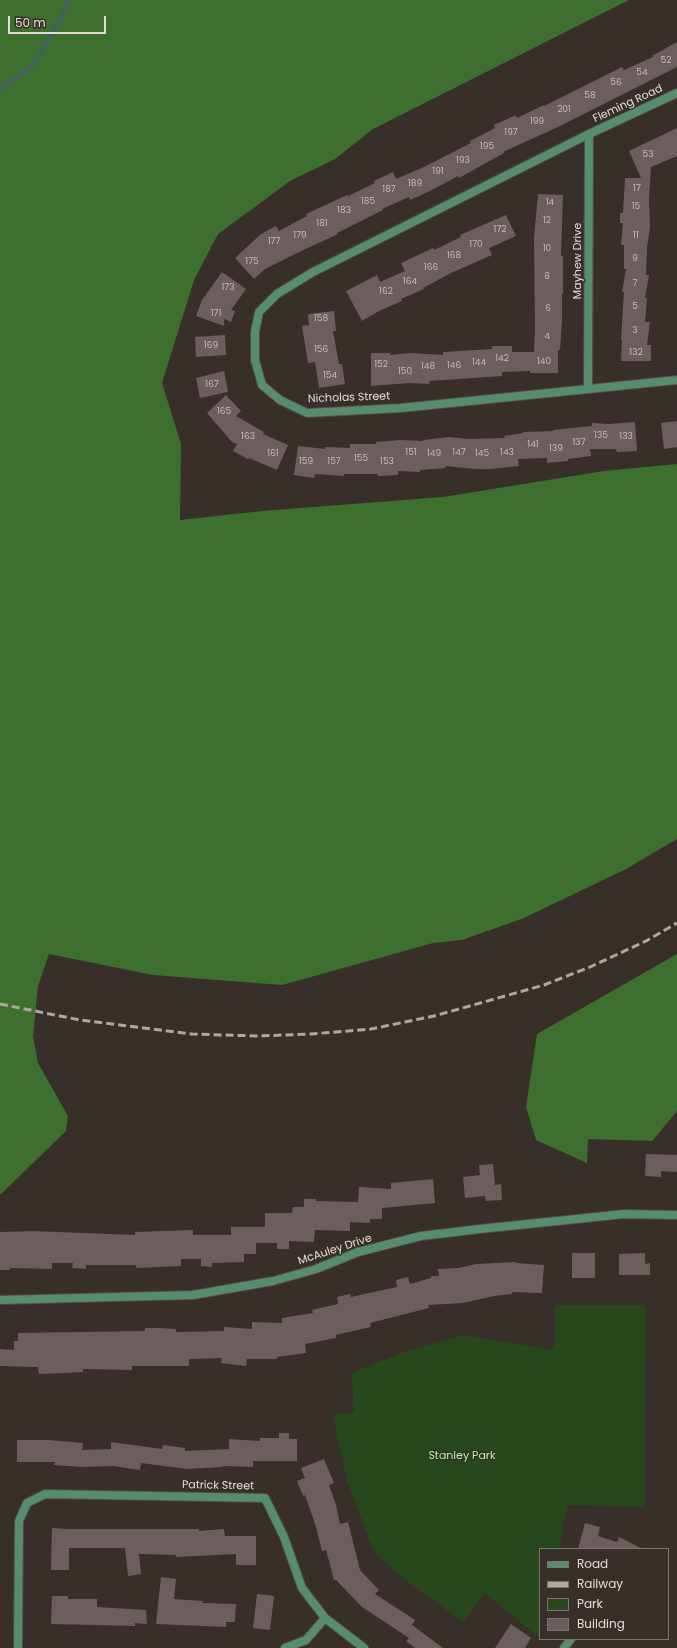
<!DOCTYPE html>
<style>
body{margin:0}
#map{position:relative;width:677px;height:1648px;overflow:hidden;background:#392f2a;font-family:Poppins,sans-serif}
canvas{display:block}
.legend{position:absolute;left:539px;top:1548px;width:130px;height:92px;box-sizing:border-box;background:#392f2a;border:1px solid #7d7470;margin:0;padding:5px 7px;list-style:none;font-size:12px;color:#e3dcd9}
.legend li{display:flex;align-items:center;gap:8px;height:20px}
.legend b{width:20px;border:1px solid #7d7470}
.scale{position:absolute;left:8px;top:16px;width:98px;height:18px;box-sizing:border-box;border:2px solid #e3dcd9;border-top:0;padding-left:5px;font-size:12px;line-height:14px;white-space:nowrap;color:#e3dcd9;-webkit-text-stroke:3px #392f2a;paint-order:stroke}
</style>
<div id="map">
<canvas width="677" height="1648"></canvas>
<ul class="legend">
<li><b style="height:5px;background:#558d6d"></b>Road</li>
<li><b style="height:5px;background:#afa7a3"></b>Railway</li>
<li><b style="height:11px;background:#27481d"></b>Park</li>
<li><b style="height:11px;background:#6b5e5d"></b>Building</li>
</ul>
<div class="scale">50 m</div>
</div>
<script>
const g = document.querySelector('canvas').getContext('2d');
g.lineJoin = 'round';
function fillPath(path, color) {
  g.fillStyle = color;
  g.fill(path, 'evenodd');
}
function shape(rows) {
  const path = new Path2D();
  for (const r of rows) {
    path.moveTo(r[0], r[1]);
    for (let i = 2; i < r.length; i += 2) path.lineTo(r[i], r[i + 1]);
  }
  return path;
}
function strokePath(path, color, width, dash) {
  g.strokeStyle = color;
  g.lineWidth = width;
  g.lineCap = dash ? 'butt' : 'round';
  g.setLineDash(dash || []);
  g.stroke(path);
}
function drawText(font, color, halo, rows, align = 'center') {
  g.font = font + ' Poppins,sans-serif';
  g.lineWidth = 3;
  g.setLineDash([]);
  g.textBaseline = 'middle';
  g.strokeStyle = halo;
  g.fillStyle = color;
  for (const [text, x, y, turn = 0] of rows) {
    g.save();
    g.translate(x, y);
    g.rotate((+turn || 0) * Math.PI / 180);
    g.textAlign = isNaN(turn) ? turn : align;
    if (halo) g.strokeText(text, 0, 0);
    g.fillText(text, 0, 0);
    g.restore();
  }
}
fillPath(shape([
 [555,1305,646,1305,645,1507,567,1505,559,1549,540,1549,540,1635,538,1637,485,1593,463,1622,399,1575,374,1552,347,1481,333,1415,354,1412,352,1373,407,1351,463,1335,554,1350]
]), '#27481d');
fillPath(shape([
 [0,0,629,0,373,129,335,159,290,181,218,234,194,280,162,383,181,444,180,520,262,511,443,497,604,471,677,464,677,839,626,869,524,918,462,940,433,943,282,985,153,975,49,954,38,986,33,1036,38,1063,68,1116,66,1131,0,1195],
 [677,954,677,1111,652,1141,588,1139,587,1163,536,1140,526,1107,537,1034]
]), '#3d702e');
strokePath(shape([
 [0,89,32,66,62,17,68,0]
]), '#445e62', 4);
fillPath(shape([
 [677,42,677,67,558,127,503,152,504,153,459,178,458,176,430,191,410,200,409,197,382,209,383,210,337,233,338,234,297,253,265,269,254,279,235,258,261,234,276,226,279,231,307,216,306,214,347,195,348,196,375,183,374,181,393,172,396,179,424,167,471,143,470,141,495,128,494,125,516,115,517,118,544,105,544,106,622,67,624,70,653,57,652,56],
 [677,128,677,156,651,167,649,199,650,227,647,248,646,275,649,275,645,298,647,298,645,322,650,322,647,345,651,345,651,361,621,361,622,340,621,340,624,292,622,292,626,269,624,269,624,245,621,245,623,223,620,223,620,213,623,213,625,178,641,178,629,151],
 [538,194,563,195,561,256,563,256,563,294,562,294,562,321,560,350,558,350,558,373,530,373,530,371,502,372,502,376,430,381,429,384,409,383,371,386,371,353,390,353,390,355,410,353,443,355,443,352,492,349,492,346,512,346,512,352,534,352,535,330,534,237],
 [506,215,516,236,489,248,492,255,451,273,423,288,424,289,401,299,402,301,379,311,362,321,346,291,377,275,380,282,405,271,401,263,433,248,434,250,461,237,460,235],
 [222,272,246,289,231,310,235,311,231,322,224,319,224,326,196,316,202,300],
 [334,311,336,331,333,331,339,364,342,364,345,384,319,388,315,362,308,363,302,326,309,325,308,314],
 [225,335,226,355,196,357,195,337],
 [224,371,228,392,200,398,196,378],
 [226,395,241,411,236,416,264,432,263,434,288,445,277,470,249,458,248,459,233,451,237,444,232,442,207,413],
 [677,421,677,447,664,449,661,423],
 [635,422,637,451,617,452,616,449,590,449,591,456,568,459,568,461,547,463,547,458,518,459,519,466,491,469,475,469,445,466,446,468,420,470,420,472,398,471,398,475,378,476,378,474,344,474,344,476,315,474,314,478,294,475,298,446,325,449,325,447,350,448,350,444,376,444,376,442,401,440,423,441,423,440,449,437,468,439,505,438,504,436,523,433,523,432,553,431,553,430,592,426,592,423,609,424],
 [646,1154,677,1155,677,1172,661,1171,661,1177,645,1176],
 [493,1164,495,1185,501,1184,502,1200,486,1201,485,1196,465,1198,463,1177,480,1175,479,1165],
 [433,1179,435,1203,382,1208,382,1219,370,1219,370,1223,350,1222,350,1231,315,1230,314,1242,289,1241,289,1249,277,1249,277,1243,256,1243,256,1254,244,1254,244,1262,212,1263,212,1267,201,1266,201,1259,181,1259,181,1266,136,1268,136,1265,86,1265,86,1269,72,1268,73,1263,52,1263,52,1269,10,1268,10,1270,0,1270,0,1232,32,1231,135,1235,135,1232,193,1230,193,1235,231,1235,231,1227,265,1227,265,1213,292,1213,293,1207,304,1207,304,1199,316,1199,316,1201,358,1202,359,1187,391,1189,391,1183],
 [572,1253,595,1253,595,1278,572,1278],
 [645,1253,645,1264,650,1263,650,1275,619,1275,619,1254],
 [516,1262,516,1263,544,1265,542,1293,512,1292,512,1294,494,1296,463,1303,428,1305,429,1308,370,1323,371,1327,336,1335,336,1338,305,1344,306,1353,277,1357,277,1359,247,1359,246,1366,221,1363,222,1358,189,1359,189,1366,132,1366,132,1370,83,1369,83,1372,39,1374,38,1367,0,1366,0,1349,14,1350,14,1341,18,1341,18,1333,145,1331,145,1328,159,1328,176,1329,176,1332,224,1331,224,1327,252,1329,252,1322,282,1323,282,1318,313,1313,312,1310,338,1304,337,1297,350,1294,351,1297,397,1287,396,1280,408,1277,410,1284,431,1278,431,1276,439,1276,438,1269,458,1268,476,1264],
 [279,1433,289,1433,289,1439,297,1439,297,1461,253,1461,253,1467,223,1466,223,1467,187,1469,141,1463,140,1470,114,1466,82,1467,54,1465,55,1462,17,1462,17,1440,48,1440,83,1443,82,1450,111,1449,111,1442,162,1449,163,1445,185,1448,185,1451,229,1449,229,1439,260,1441,260,1438,279,1438],
 [324,1459,334,1483,329,1485,336,1505,340,1524,348,1522,360,1570,379,1590,375,1594,415,1620,412,1625,443,1648,415,1648,406,1641,409,1638,362,1607,336,1580,334,1580,326,1550,322,1551,316,1527,305,1495,303,1496,297,1481,305,1478,301,1468],
 [585,1523,600,1527,598,1536,617,1542,619,1537,643,1549,578,1549],
 [52,1528,69,1529,199,1529,199,1531,224,1529,225,1536,256,1536,256,1565,236,1565,236,1554,176,1557,176,1555,139,1554,141,1574,128,1576,125,1548,69,1548,69,1570,51,1570],
 [161,1577,176,1579,174,1599,203,1601,202,1603,236,1604,235,1622,226,1622,226,1627,156,1624],
 [257,1594,274,1596,270,1630,253,1628],
 [52,1596,68,1596,68,1599,97,1599,97,1607,146,1610,147,1624,135,1623,135,1626,51,1624],
 [511,1624,531,1638,525,1648,495,1648]
]), '#6b5e5d');
const minor = shape([
 [677,93,589,134,313,272,277,294,259,312,255,332,255,360,262,385,280,400,307,413,401,408,677,380],
 [588,389,589,134],
 [0,1300,193,1295,273,1281,316,1269,358,1252,421,1236,480,1229,624,1214,677,1215],
 [18,1648,19,1521,27,1503,45,1494,265,1498,284,1537,302,1588,325,1618,364,1648],
 [285,1648,306,1640,325,1618],
 [564,1648,571,1639]
]);
strokePath(minor, '#544b46', 10);
strokePath(minor, '#558d6d', 8);
strokePath(shape([
 [0,1004,80,1020,192,1034,258,1036,311,1034,371,1029,434,1016,544,985,590,967,646,941,677,923]
]), '#afa7a3', 3, [8, 4]);
drawText('9px', '#c5bcba', null, [
 ["52",666,61],
 ["54",642,73],
 ["56",616,83],
 ["58",590,96],
 ["201",564,110],
 ["199",537,122],
 ["197",511,133],
 ["195",487,147],
 ["53",648,155],
 ["193",463,161],
 ["191",438,172],
 ["189",415,184],
 ["17",637,189],
 ["187",389,190],
 ["185",368,202],
 ["14",550,203],
 ["15",636,207],
 ["183",344,211],
 ["12",547,221],
 ["181",322,224],
 ["172",500,230],
 ["179",300,236],
 ["11",636,236],
 ["177",274,242],
 ["170",476,245],
 ["10",547,249],
 ["168",454,256],
 ["9",635,259],
 ["175",252,262],
 ["166",431,268],
 ["8",547,277],
 ["164",410,282],
 ["7",635,284],
 ["173",228,288],
 ["162",386,292],
 ["5",635,307],
 ["6",548,309],
 ["171",216,314],
 ["158",321,319],
 ["3",635,331],
 ["4",547,337],
 ["169",211,346],
 ["156",321,350],
 ["132",636,353],
 ["142",502,359],
 ["140",544,362],
 ["144",479,363],
 ["152",381,365],
 ["146",454,366],
 ["148",428,367],
 ["150",405,372],
 ["154",330,376],
 ["167",212,385],
 ["165",224,412],
 ["135",601,436],
 ["163",248,437],
 ["133",626,437],
 ["137",579,443],
 ["141",533,445],
 ["139",556,449],
 ["151",411,453],
 ["147",459,453],
 ["143",507,453],
 ["161",273,454],
 ["149",434,454],
 ["145",482,454],
 ["155",361,459],
 ["159",306,462],
 ["157",334,462],
 ["153",387,462]
]);
drawText('11px', '#e3dcd9', '#392f2a', [
 ["Fleming Road",628,104,-25],
 ["Mayhew Drive",578,261,-90],
 ["Nicholas Street",349,398,-2],
 ["McAuley Drive",335,1250,-18],
 ["Patrick Street",218,1486,1]
]);
drawText('11px', '#aff79a', '#392f2a', [
 ["Stanley Park",462,1456]
]);
</script>
